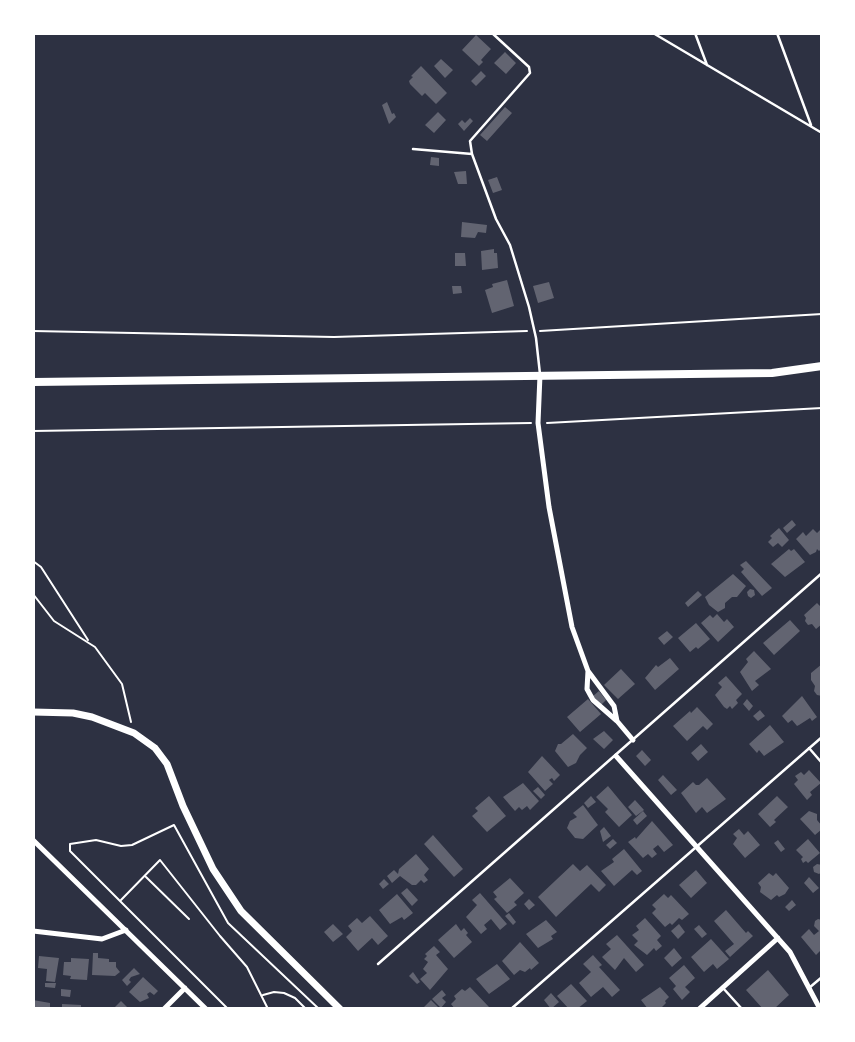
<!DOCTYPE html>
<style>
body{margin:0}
#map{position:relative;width:855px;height:1042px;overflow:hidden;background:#2d3142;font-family:"Alegreya Sans",sans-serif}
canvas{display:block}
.frame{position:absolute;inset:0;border:35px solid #fff;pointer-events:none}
</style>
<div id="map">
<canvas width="855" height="1042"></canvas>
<div class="frame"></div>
</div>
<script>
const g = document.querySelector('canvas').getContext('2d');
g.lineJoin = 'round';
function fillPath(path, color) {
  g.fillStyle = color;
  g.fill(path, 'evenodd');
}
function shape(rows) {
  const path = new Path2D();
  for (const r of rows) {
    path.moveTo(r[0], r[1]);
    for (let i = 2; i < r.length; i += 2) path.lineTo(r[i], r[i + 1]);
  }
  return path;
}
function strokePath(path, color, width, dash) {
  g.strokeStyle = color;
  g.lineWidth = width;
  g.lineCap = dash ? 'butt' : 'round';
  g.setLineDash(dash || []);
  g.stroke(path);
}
fillPath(shape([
 [476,35,491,49,481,60,483,62,479,66,462,50],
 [505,52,516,63,506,74,494,63],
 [441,59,453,70,445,78,434,66],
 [421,66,447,93,436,104,425,93,422,96,410,84,409,81,413,77,411,76],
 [481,71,486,76,476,86,471,81],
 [387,102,392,114,394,113,396,117,389,124,382,105],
 [505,107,512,113,487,141,480,135],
 [438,112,446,120,434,133,425,125],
 [470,118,473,121,464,131,458,124,462,120,465,123],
 [431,157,439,158,439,166,430,165],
 [466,171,467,184,458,184,454,172],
 [497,177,502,190,493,193,488,180],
 [462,222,487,225,486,233,478,232,475,238,461,237],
 [494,249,494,253,497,253,498,268,482,270,481,251],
 [455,253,465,253,466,266,455,266],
 [507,280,514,306,492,313,485,290,493,287,492,284],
 [549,282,554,298,538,303,533,286],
 [452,286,461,286,462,293,453,294],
 [792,520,796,525,787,533,783,528],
 [779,528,789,540,782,547,778,543,773,547,768,542,772,538,770,536],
 [822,528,822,548,819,551,817,549,816,552,810,555,796,539,803,532,806,536,813,529,817,533],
 [789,549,791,551,794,549,805,562,785,577,771,564],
 [746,561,772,588,762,596,741,572,744,569,740,565],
 [733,574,746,586,737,597,732,597,725,603,725,608,718,612,709,605,705,597],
 [750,589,754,590,755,595,751,598,748,596,747,592],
 [698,591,702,595,688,607,685,603],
 [817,603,822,608,822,624,816,629,812,624,808,625,805,621,806,618,804,615],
 [717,614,724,622,727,619,734,627,718,642,701,623,710,615,713,618],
 [790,620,800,631,774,655,763,643],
 [696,623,710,639,698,649,696,647,690,652,678,638],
 [667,631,673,637,664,645,658,638],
 [754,651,771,669,755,681,759,685,752,691,740,672,748,662,746,659],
 [670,658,679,669,655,690,645,678,656,665,658,667],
 [822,664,822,696,817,695,814,691,815,686,811,680,811,673],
 [621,669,635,684,618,699,604,685],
 [726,676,742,694,736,700,738,703,732,709,730,706,727,709,724,707,715,695,722,687,718,683],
 [599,691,606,700,601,705,593,696],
 [802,696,817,717,812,721,810,718,799,725,797,726,792,720,788,723,782,716],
 [588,699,601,714,580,732,567,717],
 [747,699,753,706,749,711,743,704],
 [697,707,713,724,707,730,703,726,687,741,673,726,690,711,691,713],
 [760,710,765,716,758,721,753,716],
 [770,725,784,742,764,756,759,750,757,753,749,744],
 [604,731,613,740,604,749,593,739],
 [573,734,587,748,580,755,576,763,568,767,555,751,558,744,561,744],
 [701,744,708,752,698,761,691,753],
 [642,750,651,760,645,766,636,756],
 [542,756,560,775,554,781,552,778,549,780,553,784,545,791,528,772],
 [809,770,821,783,810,792,812,795,807,800,794,784,798,780,795,776,801,772,804,775],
 [663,775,677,790,671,795,658,780],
 [707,778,726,799,707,813,702,807,696,813,681,793,693,782,696,785,699,785],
 [523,783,539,801,530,810,527,806,522,810,519,807,515,811,503,797],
 [608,786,632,815,619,827,605,812,608,809,596,797],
 [538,787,545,795,541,799,533,791],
 [489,796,506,816,487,832,472,816,478,811,475,808],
 [591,796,596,802,588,808,584,803],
 [777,796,788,807,774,820,776,822,770,827,758,814],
 [635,800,644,810,636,816,628,807],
 [583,805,598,825,583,839,575,838,567,828,570,821,577,817,573,813],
 [643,811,647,816,637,825,633,820],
 [809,811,817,814,817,820,822,826,822,829,815,835,800,819],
 [652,821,673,845,664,852,658,845,653,849,657,854,652,858,648,854,643,858,628,842,635,837,636,839],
 [604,827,611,836,603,842,600,831],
 [739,829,744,835,748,831,760,845,745,858,733,844,737,838,733,834],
 [433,835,463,869,454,877,424,844],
 [613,839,617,843,610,849,606,845],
 [808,839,820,853,808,863,806,861,803,863,801,859,803,857,796,850],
 [778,840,785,849,781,852,774,843],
 [624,849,642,871,637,875,632,870,614,886,601,871,614,862,612,859],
 [416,854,429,869,424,875,428,880,424,883,421,880,416,885,412,885,400,876,392,883,387,876,394,870,398,874,399,869],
 [573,864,580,871,587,865,606,885,599,892,591,884,556,917,538,897],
 [817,864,822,865,822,872,819,874,814,872,813,867],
 [696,870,707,883,691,898,679,885],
 [769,873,773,876,776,873,789,888,785,894,779,897,777,895,771,900,760,892,761,887,758,883],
 [809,877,819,888,813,893,804,883],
 [510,878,524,893,514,902,517,905,507,913,494,899,497,897,493,892],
 [384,879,389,884,383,889,379,884],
 [407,888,418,900,412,906,401,893],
 [480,893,507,924,500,930,491,919,484,925,487,929,481,934,466,917,477,905,472,900],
 [397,894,413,913,404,920,402,917,390,924,379,910],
 [664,894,668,898,671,895,689,914,682,920,679,918,672,925,670,923,665,927,652,913,656,909,652,905],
 [529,899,535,905,529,910,524,904],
 [792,900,796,905,789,911,785,907],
 [726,910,746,933,748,931,753,936,730,957,725,951,734,944,714,921],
 [509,913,516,922,513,925,505,916],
 [370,916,388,936,378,945,372,938,358,951,346,937,352,931,348,926,357,918,362,923],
 [645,918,661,936,657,940,662,946,656,951,654,948,647,955,634,945,638,941,632,935,639,930,636,926],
 [818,919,822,920,822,949,816,955,801,937,809,929,814,935,819,931,814,926,815,921],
 [546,920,557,932,551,936,553,939,538,948,526,934],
 [333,924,343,934,333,942,324,932],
 [456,924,461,931,464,928,468,933,466,935,472,942,454,958,438,940],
 [679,924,685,932,678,939,671,931],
 [699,925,707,934,702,938,694,929],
 [617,935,644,965,636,972,624,958,615,970,602,957,611,949,606,944],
 [711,939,729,959,717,969,713,964,704,972,691,957],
 [520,942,539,963,531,970,530,968,525,972,520,970,514,975,502,961],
 [434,946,440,952,436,955,448,969,430,990,420,979,427,973,423,969,428,962,424,959,427,956,425,954],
 [674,948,682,958,672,967,664,958],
 [93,953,98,953,98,958,109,959,109,962,116,962,116,967,120,972,115,976,92,975],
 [593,955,602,965,599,967,620,990,612,997,603,987,591,997,579,983,591,972,583,964],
 [39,956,59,958,55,982,46,981,47,969,38,968],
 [71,958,89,959,87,980,70,979,71,976,63,975,64,962,71,962],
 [497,964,510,979,489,994,476,979],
 [684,965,695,978,685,987,690,992,682,1000,673,989,676,986,669,978],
 [134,968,140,974,131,977,129,980,131,982,127,986,122,980],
 [768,970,789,995,774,1009,763,1009,746,990],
 [413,972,420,982,417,984,409,976],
 [143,977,158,991,154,995,150,992,147,994,149,998,140,1002,129,992],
 [45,983,56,983,55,988,45,987],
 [571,984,587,1001,577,1009,569,1009,557,996],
 [470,987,489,1007,487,1009,455,1009,451,1004,456,999,454,996,462,989,465,991],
 [660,987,669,997,665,1001,666,1003,660,1009,648,1009,641,1000],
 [61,989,71,990,70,997,61,996],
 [442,990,446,995,442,998,446,1002,441,1008,432,999],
 [551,993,559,1002,551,1009,544,1000],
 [33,1000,50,1003,50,1009,33,1009],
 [431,1000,440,1009,427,1009,424,1007],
 [121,1001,129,1009,113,1009],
 [62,1004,81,1005,81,1009,62,1009]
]), '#626471');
strokePath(shape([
 [33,331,334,337,527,331],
 [540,331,822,314],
 [547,423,822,408],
 [33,431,531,423],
 [33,561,41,567,88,640],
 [33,594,54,621,95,647,122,684,131,722],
 [146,877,189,919],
 [121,900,160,860,220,936,247,967,268,1009],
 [263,995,274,992,284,993,295,998,306,1009],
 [228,1009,70,851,70,844,96,840,121,846,132,845,174,825,228,923,319,1009]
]), '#fff', 2);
strokePath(shape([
 [492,33,529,67,530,73,470,141,472,154,496,219,510,245,529,307,536,338,540,374],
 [653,33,822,133],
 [695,33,707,65],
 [777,33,811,125],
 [413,149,472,154],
 [809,748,822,763],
 [378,964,822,573],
 [723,988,742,1009],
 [809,988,822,977],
 [511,1009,822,737]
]), '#fff', 2.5);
strokePath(shape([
 [540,375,538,423,549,507,572,627,588,671,587,689,593,700,617,721,633,740],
 [588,671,614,706,617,721],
 [616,756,790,952,820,1009],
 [33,840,206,1009],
 [33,931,102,939,126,930],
 [164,1009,185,988],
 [699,1009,778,938]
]), '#fff', 5);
strokePath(shape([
 [33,712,73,713,92,717,134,733,155,748,167,764,183,806,213,869,241,911,340,1009]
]), '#fff', 7);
strokePath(shape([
 [33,382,772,373,822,366]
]), '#fff', 8);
</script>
